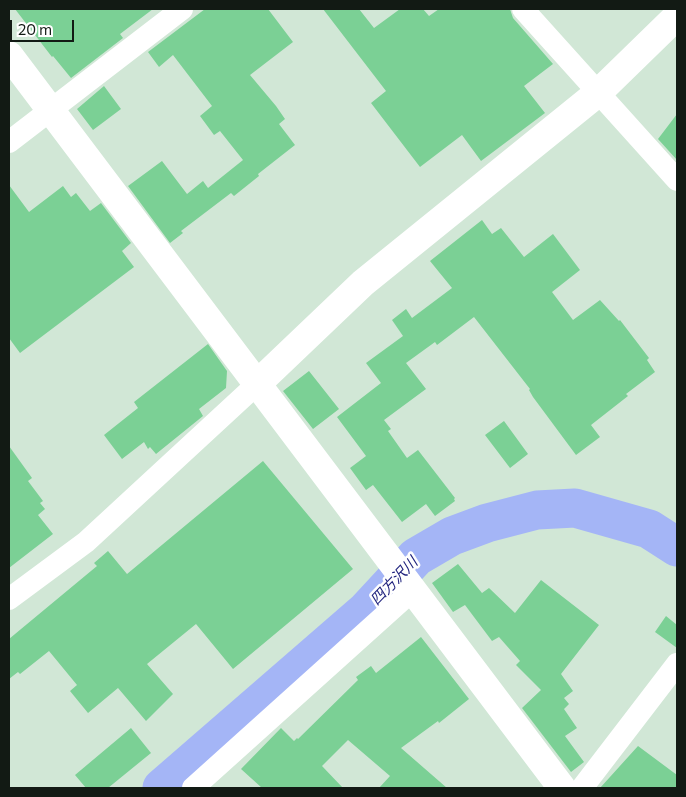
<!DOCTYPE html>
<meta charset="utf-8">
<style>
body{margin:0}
#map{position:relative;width:686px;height:797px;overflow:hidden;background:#d1e7d6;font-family:Commissioner,sans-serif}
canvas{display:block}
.frame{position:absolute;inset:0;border:10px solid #121a14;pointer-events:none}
.scale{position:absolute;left:10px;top:20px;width:64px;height:22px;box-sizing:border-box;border:2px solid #121a14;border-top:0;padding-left:6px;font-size:15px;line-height:18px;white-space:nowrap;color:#121a14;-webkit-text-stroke:4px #fff;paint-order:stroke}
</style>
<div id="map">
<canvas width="686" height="797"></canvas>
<div class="frame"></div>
<div class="scale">20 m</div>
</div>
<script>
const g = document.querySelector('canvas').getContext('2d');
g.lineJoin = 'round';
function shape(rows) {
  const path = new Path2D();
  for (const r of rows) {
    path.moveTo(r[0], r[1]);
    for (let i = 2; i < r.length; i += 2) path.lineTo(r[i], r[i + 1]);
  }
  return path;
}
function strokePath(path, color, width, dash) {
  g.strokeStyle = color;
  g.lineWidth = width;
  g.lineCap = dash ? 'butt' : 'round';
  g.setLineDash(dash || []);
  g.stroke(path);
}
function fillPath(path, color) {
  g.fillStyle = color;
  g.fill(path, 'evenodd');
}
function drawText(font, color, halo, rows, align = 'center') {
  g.font = font + ' Commissioner,"Noto Sans JP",sans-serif';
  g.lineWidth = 5;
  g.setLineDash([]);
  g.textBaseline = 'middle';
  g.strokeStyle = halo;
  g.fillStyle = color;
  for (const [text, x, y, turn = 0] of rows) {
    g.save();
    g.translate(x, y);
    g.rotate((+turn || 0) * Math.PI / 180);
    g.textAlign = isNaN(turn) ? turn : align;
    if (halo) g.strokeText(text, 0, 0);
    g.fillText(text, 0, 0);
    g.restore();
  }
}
strokePath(shape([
 [162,788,366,611,416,557,452,536,487,523,537,510,575,508,649,529,677,547]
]), '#a4b5f6', 39);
fillPath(shape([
 [15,9,153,9,120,34,123,38,71,78,53,56,52,57],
 [205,9,268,9,293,42,250,75,276,106,285,119,279,124,295,145,258,174,259,176,234,196,231,193,181,231,183,233,170,243,128,186,162,161,187,194,203,181,208,188,243,160,220,131,214,135,200,116,212,106,173,55,159,67,148,52],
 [323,9,359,9,374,28,400,9,423,9,429,16,439,9,510,9,513,18,553,64,524,86,545,113,481,161,462,135,420,167,371,103,386,91],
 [104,86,121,109,93,130,77,109],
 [677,114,677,160,658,139],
 [9,185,29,212,63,186,71,197,76,193,90,211,101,203,131,243,122,251,134,267,20,353,9,338],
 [482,220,492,234,501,228,524,257,553,234,580,270,552,292,573,320,600,300,619,321,620,320,649,358,647,360,655,372,626,394,628,396,591,425,600,437,576,455,533,397,529,390,530,389,474,317,437,345,435,342,406,363,426,389,384,420,391,429,388,431,407,458,418,450,455,498,454,499,455,501,435,516,426,504,402,522,373,485,366,490,350,468,366,456,337,417,381,383,366,363,403,336,392,320,406,309,412,318,452,288,430,261],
 [208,344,227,371,226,388,199,409,203,416,156,454,150,447,148,449,144,442,122,459,104,435,138,408,134,402],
 [309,371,339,409,313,429,283,391],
 [504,421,528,454,510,468,485,435],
 [9,446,32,478,28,481,43,501,40,503,45,509,38,515,53,534,9,568],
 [263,461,353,569,233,669,196,624,147,664,173,694,146,721,118,688,88,713,70,691,77,685,49,651,20,674,18,672,9,679,9,639,97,566,94,563,108,551,127,574],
 [458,564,482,593,489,588,515,613,541,580,599,625,561,674,573,691,564,698,569,704,564,709,577,728,565,736,584,762,571,772,522,708,541,690,516,665,520,661,499,637,492,641,465,605,453,612,432,583],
 [666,616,677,625,677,648,655,632],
 [421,637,469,699,439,723,438,721,401,748,447,788,379,788,390,776,348,740,322,766,343,788,262,788,241,769,281,728,294,741,297,738,298,739,358,680,356,677,371,666,376,673],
 [131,728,151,753,108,788,86,788,75,775],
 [638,746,677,775,677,788,600,788]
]), '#7bd095');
strokePath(shape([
 [523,9,677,180],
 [9,142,182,9],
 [9,599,86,542,256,385],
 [193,788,413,590],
 [582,788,677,664]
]), '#fff', 22);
strokePath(shape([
 [9,55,562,788],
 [256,385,363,283,599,92,677,16]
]), '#fff', 28);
drawText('italic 15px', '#20237e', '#fff', [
 ["四方沢川",394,581,-46]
]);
</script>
